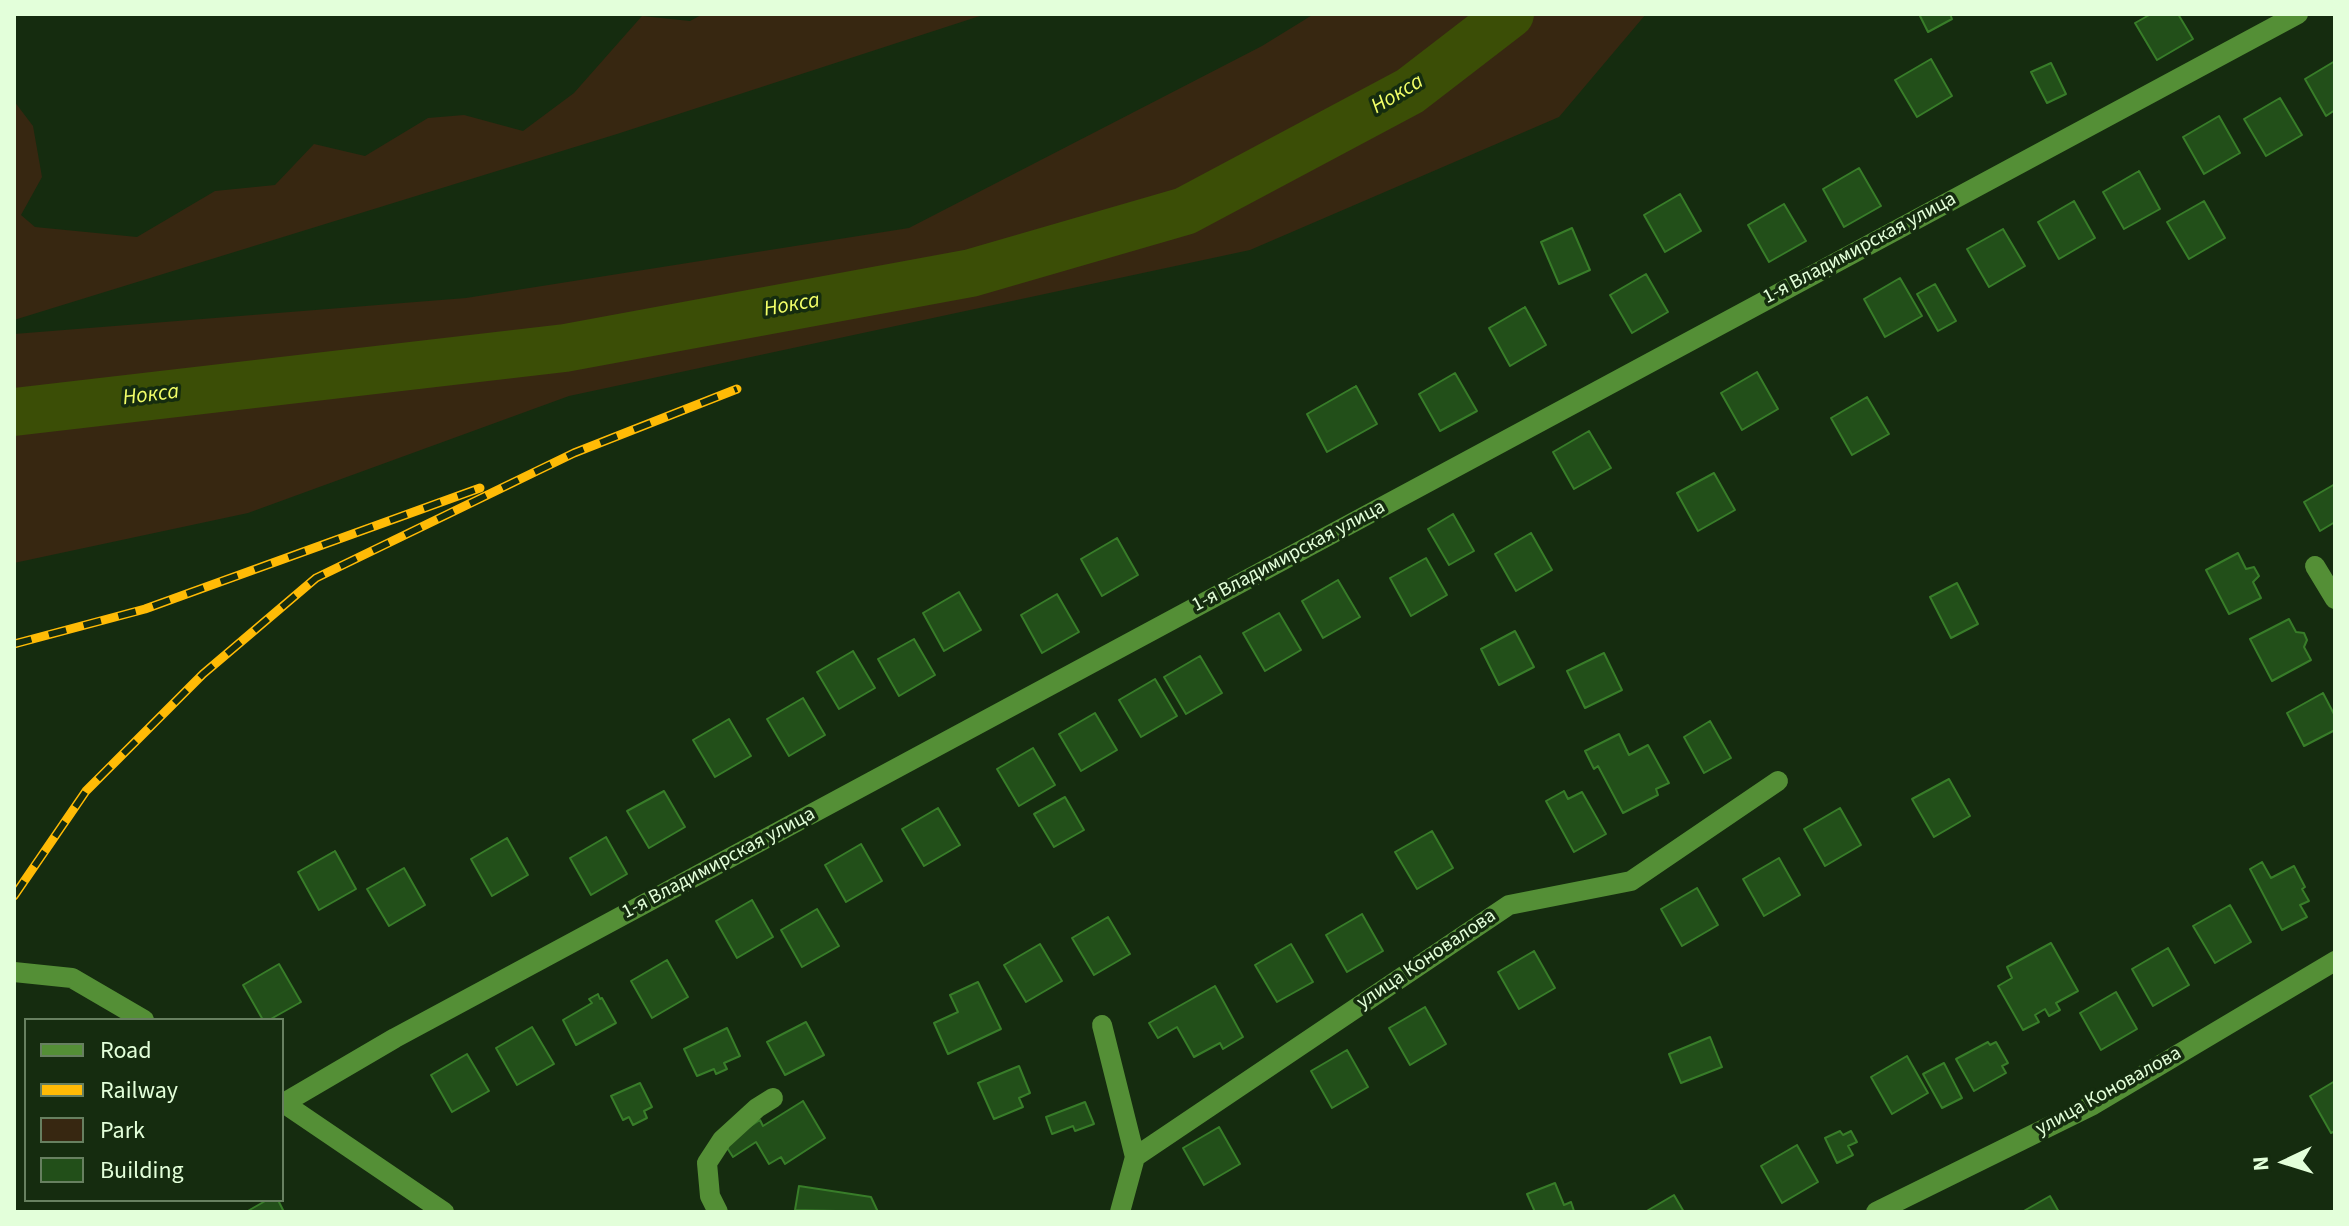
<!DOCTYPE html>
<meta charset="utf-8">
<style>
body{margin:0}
#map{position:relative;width:2349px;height:1226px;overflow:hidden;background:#152c0f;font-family:"Source Sans 3",sans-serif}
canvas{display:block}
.frame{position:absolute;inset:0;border:16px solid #e3ffda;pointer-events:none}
.legend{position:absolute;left:24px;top:1018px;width:260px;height:184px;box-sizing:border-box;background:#152c0f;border:2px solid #678060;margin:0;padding:10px 14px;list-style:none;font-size:24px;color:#e3ffda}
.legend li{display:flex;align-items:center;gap:16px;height:40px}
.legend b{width:40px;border:2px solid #678060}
.north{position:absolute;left:2245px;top:1122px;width:80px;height:80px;-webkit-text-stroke:6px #152c0f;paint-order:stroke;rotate:266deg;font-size:22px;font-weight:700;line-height:32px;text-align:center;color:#e3ffda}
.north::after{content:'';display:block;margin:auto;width:28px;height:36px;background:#e3ffda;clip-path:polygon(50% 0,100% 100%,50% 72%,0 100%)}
</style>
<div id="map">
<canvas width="2349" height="1226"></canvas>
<div class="frame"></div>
<ul class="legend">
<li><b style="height:10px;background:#548f36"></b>Road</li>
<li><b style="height:10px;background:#ffbb06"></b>Railway</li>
<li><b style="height:22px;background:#372711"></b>Park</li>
<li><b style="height:22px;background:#224f19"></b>Building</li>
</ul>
<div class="north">N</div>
</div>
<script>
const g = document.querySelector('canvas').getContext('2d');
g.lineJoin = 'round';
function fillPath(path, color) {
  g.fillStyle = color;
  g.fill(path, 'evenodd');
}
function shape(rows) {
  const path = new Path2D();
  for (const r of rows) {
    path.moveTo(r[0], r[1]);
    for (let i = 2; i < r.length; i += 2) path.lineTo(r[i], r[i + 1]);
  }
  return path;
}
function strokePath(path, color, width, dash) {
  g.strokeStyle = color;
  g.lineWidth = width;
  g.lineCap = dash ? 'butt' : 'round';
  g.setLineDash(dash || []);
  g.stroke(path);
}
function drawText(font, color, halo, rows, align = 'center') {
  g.font = font + ' "Source Sans 3",sans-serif';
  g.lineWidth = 7;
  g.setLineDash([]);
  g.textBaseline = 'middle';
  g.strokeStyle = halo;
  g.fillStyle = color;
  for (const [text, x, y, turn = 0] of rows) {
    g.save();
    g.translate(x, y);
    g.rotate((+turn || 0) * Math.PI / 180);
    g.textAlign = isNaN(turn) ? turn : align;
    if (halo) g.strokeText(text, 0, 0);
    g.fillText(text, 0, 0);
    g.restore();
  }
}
fillPath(shape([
 [703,14,986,14,617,134,14,320,14,101,33,126,42,177,21,215,35,227,137,237,215,191,275,185,314,144,365,156,428,118,464,115,523,131,574,93,642,16,690,21],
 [1314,14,1646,14,1559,117,1250,250,569,396,248,513,14,563,14,334,466,298,909,228,1262,46]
]), '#372711');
strokePath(shape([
 [14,412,565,348,971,273,1185,211,1410,91,1510,14]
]), '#3b4e06', 48);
const building = shape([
 [1919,14,1950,14,1952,19,1928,32,1919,14],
 [2151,14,2178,14,2193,39,2157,60,2135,23,2151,14],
 [1931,59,1952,96,1917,117,1895,80,1931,59],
 [2335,61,2335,110,2326,116,2305,79,2335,61],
 [2051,63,2066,94,2047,103,2031,72,2051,63],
 [2280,98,2302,135,2266,156,2244,119,2280,98],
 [2219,116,2240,153,2204,174,2183,137,2219,116],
 [1859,168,1881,206,1844,227,1823,189,1859,168],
 [2139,171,2160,209,2124,229,2103,192,2139,171],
 [1680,194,1701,231,1665,252,1644,215,1680,194],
 [2074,201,2095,238,2059,259,2038,222,2074,201],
 [2204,201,2225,238,2189,259,2167,222,2204,201],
 [1784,204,1806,241,1769,262,1748,225,1784,204],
 [1572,228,1590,270,1559,284,1541,242,1572,228],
 [2003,229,2025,266,1989,287,1967,249,2003,229],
 [1646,274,1668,312,1632,333,1610,295,1646,274],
 [1900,278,1922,316,1885,337,1864,299,1900,278],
 [1935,284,1956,321,1938,331,1917,294,1935,284],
 [1525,307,1546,345,1510,366,1489,328,1525,307],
 [1757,372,1778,409,1742,430,1721,393,1757,372],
 [1455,373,1477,411,1440,431,1419,394,1455,373],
 [1356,386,1377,424,1327,452,1307,414,1356,386],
 [1867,397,1889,434,1852,455,1831,418,1867,397],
 [1589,431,1611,468,1574,489,1553,452,1589,431],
 [1714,473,1735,510,1698,531,1677,493,1714,473],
 [2335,484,2335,522,2320,531,2304,502,2335,484],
 [1453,514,1474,551,1449,565,1428,529,1453,514],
 [1531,533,1552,570,1516,591,1495,554,1531,533],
 [1117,538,1138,575,1102,596,1081,559,1117,538],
 [2238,553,2246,569,2254,567,2259,576,2253,582,2261,598,2229,614,2206,570,2238,553],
 [1426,558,1447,595,1411,616,1390,578,1426,558],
 [1338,580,1360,617,1323,638,1302,601,1338,580],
 [1957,583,1978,624,1951,638,1930,597,1957,583],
 [959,592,981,630,944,651,923,613,959,592],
 [1057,594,1079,632,1042,653,1021,615,1057,594],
 [1279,613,1301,650,1265,671,1243,633,1279,613],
 [2289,619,2296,632,2304,633,2307,640,2304,647,2311,660,2272,681,2250,639,2289,619],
 [1515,631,1534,667,1499,685,1481,649,1515,631],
 [914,639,935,675,899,696,878,659,914,639],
 [853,651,875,688,839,709,817,672,853,651],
 [1604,653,1622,690,1585,708,1567,671,1604,653],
 [1200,656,1222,693,1186,714,1164,677,1200,656],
 [1155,679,1177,716,1141,737,1119,700,1155,679],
 [2323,693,2335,716,2335,730,2304,746,2287,713,2323,693],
 [803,698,825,735,789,756,767,719,803,698],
 [1095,713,1117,750,1081,771,1059,734,1095,713],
 [729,719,751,756,715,777,693,740,729,719],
 [1710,721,1731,758,1704,773,1684,737,1710,721],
 [1619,734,1629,755,1648,745,1669,783,1656,789,1658,795,1623,813,1598,766,1594,769,1585,751,1619,734],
 [1033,748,1055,785,1019,806,997,769,1033,748],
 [1949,779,1970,816,1934,837,1912,799,1949,779],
 [664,791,685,827,649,848,627,811,664,791],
 [1564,791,1568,799,1582,792,1606,834,1574,852,1546,801,1564,791],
 [1065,797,1084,830,1054,847,1034,814,1065,797],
 [938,808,960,845,924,866,902,829,938,808],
 [1840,808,1861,845,1825,866,1804,829,1840,808],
 [1432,831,1453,868,1417,889,1395,852,1432,831],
 [606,837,627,874,591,895,570,858,606,837],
 [507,838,528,875,492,896,471,859,507,838],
 [861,844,882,881,846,902,825,865,861,844],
 [335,851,356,889,319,910,298,872,335,851],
 [1779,858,1800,895,1764,916,1743,879,1779,858],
 [2262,862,2271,878,2294,866,2305,887,2302,889,2309,901,2300,905,2307,917,2282,930,2250,869,2262,862],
 [404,868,425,905,389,926,367,889,404,868],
 [1697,888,1718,925,1682,946,1661,909,1697,888],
 [752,900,773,937,737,958,716,921,752,900],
 [2230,905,2251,942,2215,963,2193,926,2230,905],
 [817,909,839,946,802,967,781,930,817,909],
 [1362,914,1383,951,1347,972,1326,935,1362,914],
 [1108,917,1130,954,1094,975,1072,938,1108,917],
 [2051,943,2078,991,2056,1003,2060,1010,2049,1016,2045,1009,2035,1015,2039,1022,2023,1030,1998,986,2012,978,2007,967,2051,943],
 [1040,944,1062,981,1026,1002,1004,965,1040,944],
 [1291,944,1313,982,1277,1002,1255,965,1291,944],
 [2168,948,2189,985,2153,1006,2132,969,2168,948],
 [1534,951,1555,988,1519,1009,1498,972,1534,951],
 [667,960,688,997,652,1018,631,981,667,960],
 [279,964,301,1002,269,1020,263,1020,243,985,279,964],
 [978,982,1001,1029,948,1054,934,1023,958,1012,950,995,978,982],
 [1215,986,1243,1037,1223,1049,1220,1043,1194,1057,1177,1027,1158,1038,1149,1023,1215,986],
 [2116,992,2137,1029,2101,1050,2080,1013,2116,992],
 [598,994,600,999,602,998,616,1023,576,1045,563,1020,592,1003,589,999,598,994],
 [1425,1007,1446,1044,1410,1065,1389,1028,1425,1007],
 [806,1022,824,1055,785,1075,767,1042,806,1022],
 [532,1027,554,1064,517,1085,496,1048,532,1027],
 [727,1028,740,1056,724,1063,727,1069,716,1074,714,1069,697,1076,684,1049,727,1028],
 [1710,1037,1722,1067,1681,1083,1669,1054,1710,1037],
 [1988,1042,1990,1045,1996,1042,2008,1063,2002,1066,2006,1073,1974,1091,1956,1059,1988,1042],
 [1347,1050,1368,1087,1332,1108,1311,1071,1347,1050],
 [467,1054,489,1091,452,1112,431,1075,467,1054],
 [1907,1056,1928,1093,1892,1114,1871,1077,1907,1056],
 [1944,1063,1962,1098,1942,1108,1923,1074,1944,1063],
 [1019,1066,1030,1093,1019,1098,1023,1107,994,1119,978,1083,1019,1066],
 [2335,1081,2335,1131,2331,1133,2310,1096,2335,1081],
 [640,1083,652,1107,644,1111,647,1118,633,1125,629,1117,623,1120,611,1096,640,1083],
 [803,1101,825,1138,785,1164,781,1157,769,1164,756,1142,733,1157,724,1143,760,1120,763,1126,803,1101],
 [1085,1102,1094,1124,1075,1131,1073,1126,1052,1134,1046,1117,1085,1102],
 [1219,1127,1240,1164,1204,1185,1183,1148,1219,1127],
 [1840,1131,1843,1135,1851,1131,1857,1142,1848,1146,1853,1155,1837,1163,1825,1138,1840,1131],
 [1797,1145,1818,1182,1782,1203,1761,1166,1797,1145],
 [1555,1183,1564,1205,1571,1202,1574,1211,1535,1212,1527,1194,1555,1183],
 [799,1186,871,1197,878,1212,795,1210,799,1186],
 [1674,1195,1684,1212,1645,1212,1674,1195],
 [2050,1196,2059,1212,2022,1212,2050,1196],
 [267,1200,278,1200,284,1212,246,1212,267,1200]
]);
fillPath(building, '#224f19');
strokePath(building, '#387d29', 2);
strokePath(shape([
 [2315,566,2335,599],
 [14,972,72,978,144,1020],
 [1102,1025,1135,1157],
 [282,1102,444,1212],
 [284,1103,395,1038,2298,14],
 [718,1212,710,1196,707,1163,722,1140,757,1108,773,1098],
 [1120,1212,1135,1157,1509,905,1631,881,1778,781],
 [1876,1212,2093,1105,2335,961]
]), '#548f36', 20);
const rail = shape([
 [14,644,145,609,480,488],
 [14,896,86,791,203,674,316,578,574,453,737,389]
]);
strokePath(rail, '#ffbb06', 9);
strokePath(rail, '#152c0f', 6, [18]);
drawText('20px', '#e3ffda', '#152c0f', [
 ["1-я Владимирская улица",1860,249,-28],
 ["1-я Владимирская улица",1289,557,-28],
 ["1-я Владимирская улица",719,864,-28],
 ["улица Коновалова",1427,960,-34],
 ["улица Коновалова",2109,1092,-29]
]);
drawText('italic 22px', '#f2ff68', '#152c0f', [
 ["Нокса",1398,95,-31],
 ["Нокса",792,306,-10],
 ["Нокса",151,396,-7]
]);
</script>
